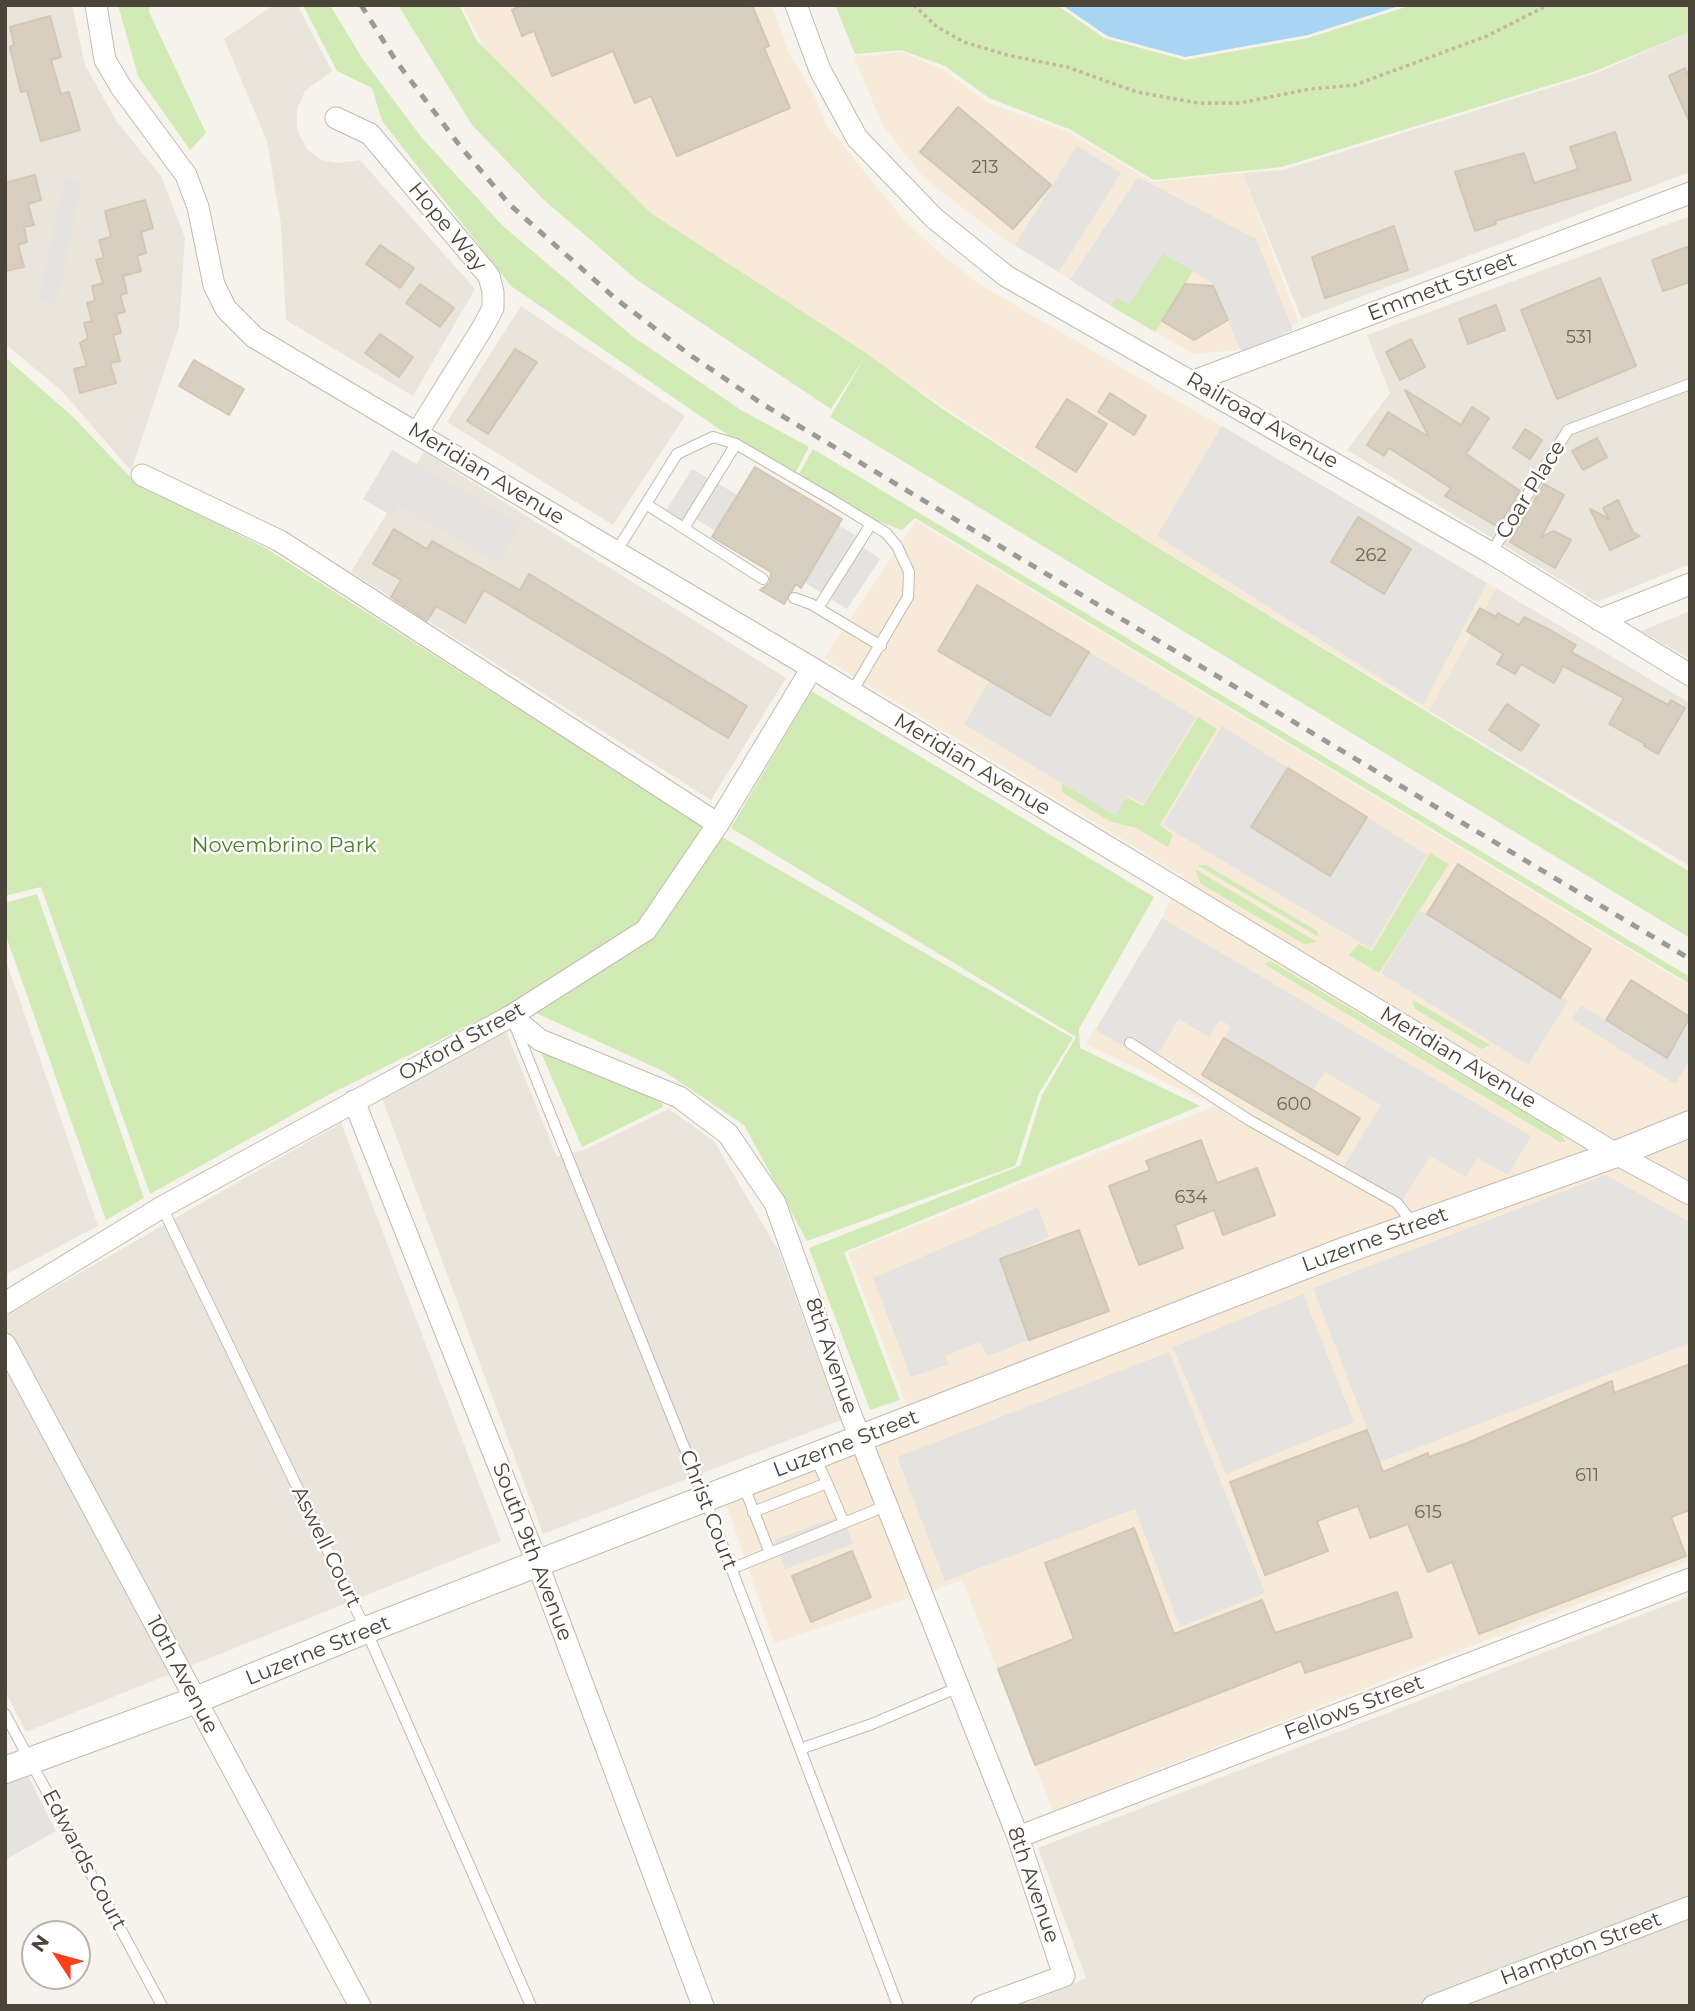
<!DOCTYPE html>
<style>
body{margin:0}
#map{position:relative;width:1695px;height:2011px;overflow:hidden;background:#f6f3ec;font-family:Montserrat,sans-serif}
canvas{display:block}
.frame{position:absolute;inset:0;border:7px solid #4b4439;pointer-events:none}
.north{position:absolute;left:21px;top:1920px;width:70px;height:70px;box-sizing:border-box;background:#fff;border:2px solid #b7b4b0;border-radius:50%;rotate:306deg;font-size:19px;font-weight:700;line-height:28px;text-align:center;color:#4b4439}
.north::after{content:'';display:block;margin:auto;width:24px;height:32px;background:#fc3f1d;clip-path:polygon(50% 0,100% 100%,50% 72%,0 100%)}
</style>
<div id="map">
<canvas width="1695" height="2011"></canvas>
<div class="frame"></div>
<div class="north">N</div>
</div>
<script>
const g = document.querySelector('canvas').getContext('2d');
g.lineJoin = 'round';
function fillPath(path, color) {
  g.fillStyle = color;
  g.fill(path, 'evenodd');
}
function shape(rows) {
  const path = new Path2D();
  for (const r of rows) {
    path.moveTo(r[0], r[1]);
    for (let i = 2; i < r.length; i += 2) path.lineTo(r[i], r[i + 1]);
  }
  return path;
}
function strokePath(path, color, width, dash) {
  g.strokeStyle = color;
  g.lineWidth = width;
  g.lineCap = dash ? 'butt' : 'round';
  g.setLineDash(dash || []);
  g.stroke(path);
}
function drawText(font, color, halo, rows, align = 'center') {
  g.font = font + ' Montserrat,sans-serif';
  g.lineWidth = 5;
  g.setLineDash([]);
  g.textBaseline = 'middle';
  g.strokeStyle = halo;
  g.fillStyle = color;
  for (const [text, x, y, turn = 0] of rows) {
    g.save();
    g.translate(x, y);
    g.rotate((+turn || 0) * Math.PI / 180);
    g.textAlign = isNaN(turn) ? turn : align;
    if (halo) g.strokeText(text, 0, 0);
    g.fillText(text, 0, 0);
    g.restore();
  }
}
fillPath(shape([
 [5,5,72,5,85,65,117,122,161,176,185,238,179,327,131,471,61,390,5,344],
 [274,5,297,5,332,71,305,91,297,109,297,130,307,149,322,160,336,163,360,160,475,289,413,396,286,320,281,225,267,141,224,39],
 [1690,32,1690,172,1302,319,1242,173,1283,170,1594,74],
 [1690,216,1690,564,1597,602,1347,450,1390,393,1367,335],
 [521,306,685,416,613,525,447,422],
 [424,452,786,678,711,800,351,572],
 [1496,588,1690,703,1690,866,1429,711],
 [1690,611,1690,659,1641,631],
 [5,958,98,1226,5,1275],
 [505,1029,557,1157,586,1149,669,1109,714,1141,779,1252,841,1420,543,1534,382,1098],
 [341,1123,501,1541,26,1732,5,1691,5,1316],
 [1690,1596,1690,2006,1021,2006,1086,1978,1038,1848]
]), '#eae5da');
fillPath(shape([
 [462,5,772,5,788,51,812,91,827,126,905,221,941,254,981,285,1496,588,1429,711,1150,543,652,214,485,49],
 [901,52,944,70,988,103,1069,132,1153,182,1242,173,1299,323,1236,350,1193,354,1005,240,925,179,883,126,854,57],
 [916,521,1690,986,1690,1560,1053,1811,962,1580,774,1643,726,1504,916,1429,848,1253,1215,1106,1086,1044,1162,918,1181,875,824,658]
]), '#f7ead8');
fillPath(shape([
 [118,5,150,5,149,12,206,133,190,150,138,76],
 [303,5,330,5,362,58,422,138,502,225,632,336,741,410,809,447,792,479,511,286,382,121,372,88,337,71],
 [398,5,459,5,477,41,652,214,866,353,944,410,1150,543,1690,872,1690,938,830,417,866,355,831,409,637,280,543,199,472,125],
 [835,5,1057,5,1104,38,1185,60,1308,38,1412,5,1690,5,1690,32,1593,72,1282,167,1153,180,1069,129,989,98,945,66,901,50,855,54],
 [1163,253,1193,271,1155,332,1111,306,1117,297,1130,304],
 [5,357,72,416,134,481,267,549,701,825,1073,1038,1039,1093,1015,1166,807,1241,744,1125,665,1072,514,1003,328,1095,150,1194,41,887,5,896],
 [813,449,1690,977,1690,984,915,518,902,530,833,505,795,481],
 [811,691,1154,897,1079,1029,1080,1048,1200,1106,844,1252,900,1400,870,1410,809,1248,1020,1166,1042,1095,1076,1037,731,828],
 [1198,717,1217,729,1160,825,1173,835,1168,847,1136,828,1109,821,1062,792,1062,780,1123,800,1128,798,1143,806],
 [1430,853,1449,864,1379,973,1349,955,1359,944,1372,951],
 [1197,865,1206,865,1317,931,1319,937],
 [1195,869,1317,942,1304,944,1201,884],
 [37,894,144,1198,106,1220,5,933,5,903],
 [1270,961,1560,1133,1566,1142,1560,1142,1264,964],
 [1413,1000,1490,1045,1481,1049,1414,1008],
 [539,1048,636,1089,662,1103,663,1107,582,1147]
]), '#d2eab5');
fillPath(shape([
 [1077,146,1121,173,1059,272,1015,245],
 [1138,177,1256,239,1293,330,1241,351,1212,283,1164,253,1130,304,1118,297,1111,306,1070,280],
 [65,178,82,182,57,303,38,301],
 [1222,426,1487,583,1423,705,1157,536],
 [392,450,521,524,498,563,398,505,392,516,363,499],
 [692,469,738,495,716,531,692,517,684,528,663,515],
 [839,525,861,539,858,544,880,559,847,609,804,582],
 [1089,652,1196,717,1143,804,1128,795,1116,816,964,724,990,680],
 [1222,726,1288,768,1252,828,1330,876,1367,817,1427,855,1371,949,1163,825],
 [1420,910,1568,1001,1528,1065,1381,973],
 [1162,918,1531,1136,1508,1175,1478,1158,1466,1177,1430,1156,1402,1201,1344,1166,1381,1105,1325,1072,1312,1091,1224,1038,1231,1026,1220,1020,1209,1037,1179,1019,1152,1063,1096,1030],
 [1581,1005,1667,1058,1690,1021,1690,1060,1675,1084,1572,1019],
 [1606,1175,1690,1222,1690,1343,1380,1462,1313,1288],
 [1038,1207,1049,1237,1000,1259,1029,1340,988,1356,980,1342,945,1356,949,1364,911,1377,873,1278],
 [1303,1294,1354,1422,1226,1474,1173,1347],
 [1169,1352,1265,1593,1180,1627,1135,1509,945,1581,897,1457],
 [842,1515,853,1544,785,1569,774,1540],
 [28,1776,56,1831,5,1860,5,1785]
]), '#e5e3e0');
fillPath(shape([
 [1062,5,1402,5,1308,35,1185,57,1107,36]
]), '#a9d4f2');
const building = shape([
 [523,5,752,5,769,46,764,48,790,108,677,156,651,96,635,103,613,51,552,76,534,31,522,36,512,10,523,5],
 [50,16,61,57,51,60,61,94,69,92,80,130,41,141,27,91,21,92,10,47,14,45,10,27,50,16],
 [1685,68,1690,78,1690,123,1669,76,1685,68],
 [958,107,1051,185,1013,229,920,152,958,107],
 [1615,132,1631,180,1495,221,1496,224,1475,231,1455,172,1524,153,1534,183,1578,169,1570,147,1615,132],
 [35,175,41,200,28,204,34,225,24,227,27,242,18,245,24,267,5,271,5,183,35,175],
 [145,200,153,228,141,232,146,253,137,256,141,271,123,276,127,293,120,295,125,312,116,314,121,333,113,335,120,361,110,363,116,383,80,393,74,369,87,366,80,343,88,338,84,323,92,321,87,303,95,301,92,286,103,283,96,260,104,258,99,240,111,237,105,211,145,200],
 [1394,226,1408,270,1325,298,1312,257,1394,226],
 [380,245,414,268,400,288,366,264,380,245],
 [1690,246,1690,282,1663,291,1652,260,1690,246],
 [1600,278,1636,366,1557,399,1521,310,1600,278],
 [420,284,454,308,440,327,406,303,420,284],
 [1185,284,1213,286,1228,320,1194,340,1162,321,1185,284],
 [1496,305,1505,330,1468,344,1459,319,1496,305],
 [380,334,413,357,399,377,365,353,380,334],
 [1411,339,1425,367,1400,380,1386,352,1411,339],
 [515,349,537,362,488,434,467,421,515,349],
 [194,360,244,389,229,415,179,386,194,360],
 [1405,390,1461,425,1472,407,1489,418,1466,454,1520,491,1498,527,1445,496,1451,488,1389,448,1384,456,1367,445,1388,412,1429,437,1405,390],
 [1110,393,1146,416,1134,435,1098,412,1110,393],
 [1067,399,1107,424,1076,472,1036,447,1067,399],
 [1525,429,1542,440,1530,459,1513,448,1525,429],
 [1597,438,1607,457,1583,470,1572,451,1597,438],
 [755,467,842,519,801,588,796,584,784,604,760,590,770,583,771,572,712,537,755,467],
 [1544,484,1564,495,1541,537,1554,531,1571,540,1555,568,1510,542,1544,484],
 [1618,500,1633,532,1640,536,1610,550,1590,509,1609,519,1603,508,1618,500],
 [1358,517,1411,549,1384,594,1331,562,1358,517],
 [394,529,427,549,432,541,520,590,529,574,747,706,728,738,484,590,465,623,436,606,427,621,391,597,401,580,373,564,394,529],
 [977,585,1089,652,1050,716,938,651,977,585],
 [1480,608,1496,617,1498,613,1519,625,1524,617,1550,630,1576,645,1571,652,1668,705,1671,700,1685,708,1658,754,1644,746,1645,744,1609,724,1624,698,1563,666,1554,683,1521,664,1515,674,1497,664,1503,654,1467,631,1480,608],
 [1507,704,1539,725,1521,751,1489,730,1507,704],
 [1288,768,1367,817,1330,876,1251,827,1288,768],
 [1458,864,1591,949,1560,998,1427,914,1458,864],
 [1631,980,1690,1017,1667,1058,1606,1020,1631,980],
 [1224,1038,1360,1118,1338,1155,1202,1075,1224,1038],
 [1201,1140,1217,1183,1257,1168,1275,1215,1223,1235,1214,1210,1175,1225,1183,1248,1139,1265,1109,1186,1150,1170,1146,1161,1201,1140],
 [1079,1230,1109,1311,1029,1340,1000,1259,1079,1230],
 [1690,1364,1690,1510,1671,1517,1686,1556,1479,1634,1452,1562,1428,1572,1408,1524,1370,1538,1358,1506,1317,1521,1328,1551,1265,1575,1230,1482,1367,1430,1383,1472,1428,1453,1429,1457,1467,1443,1612,1381,1614,1393,1690,1364],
 [1134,1528,1174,1634,1262,1600,1275,1633,1397,1592,1412,1637,1305,1673,1301,1661,1035,1765,998,1669,1074,1639,1045,1563,1134,1528],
 [852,1551,871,1597,811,1622,792,1576,852,1551]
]);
fillPath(building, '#d8cfc1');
strokePath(building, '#d3c7b4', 2);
const service = shape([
 [646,504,763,579],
 [684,528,736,444],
 [616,552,677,454,713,437,736,444,832,500,886,533,897,546,909,572,908,597,852,692],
 [1491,553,1568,430,1690,384],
 [794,598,811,604,881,646],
 [818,608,871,524],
 [515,1026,705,1499,898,2006],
 [1130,1043,1249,1120,1397,1203,1414,1225],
 [162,1207,366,1630,531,2006],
 [827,1483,844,1523],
 [743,1484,770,1553],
 [753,1512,827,1483,815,1457],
 [731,1569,888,1505],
 [5,1714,162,2006],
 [800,1749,872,1724,959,1687]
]);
const minor = shape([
 [96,5,105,60,121,87,186,175,198,207,214,285,226,309,254,337,812,668,1616,1154,1690,1194],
 [796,5,820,70,857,138,934,218,1006,276,1491,553,1690,675],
 [336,118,370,134,489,276,493,292,493,308,483,327,417,433],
 [1194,381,1690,193],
 [142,475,280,541,718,824],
 [1599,620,1690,584],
 [511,1016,540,1040,679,1097,728,1134,775,1203,849,1410,1018,1837,1064,1976,982,2006],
 [354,1101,538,1565,703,2006],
 [5,1303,162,1207,511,1016,646,930,718,824,812,668],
 [5,1344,360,2006],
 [1018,1837,1690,1579],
 [1433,2006,1690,1907]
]);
const tertiary = shape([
 [5,1770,196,1700,366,1630,1343,1251,1616,1154,1690,1124]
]);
strokePath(service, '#c2bbae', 12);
strokePath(minor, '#c2bbae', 23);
strokePath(tertiary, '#c2bbae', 28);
strokePath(shape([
 [914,5,937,27,964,42,1007,55,1067,67,1137,92,1198,103,1240,103,1310,89,1355,85,1487,36,1548,5]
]), '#c4b79f', 3.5, [3.5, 3.5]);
strokePath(service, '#fff', 10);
strokePath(minor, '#fff', 21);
strokePath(tertiary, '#fff', 26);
strokePath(shape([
 [361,5,396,61,460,146,510,205,616,299,690,355,764,405,1690,959]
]), '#9a9a9a', 5, [9, 9]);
drawText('18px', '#6e675b', null, [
 ["213",985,168],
 ["531",1579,338],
 ["262",1371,556],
 ["600",1294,1105],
 ["634",1191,1198],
 ["611",1587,1476],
 ["615",1428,1513]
]);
drawText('21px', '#4b4439', '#fff', [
 ["Hope Way",447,227,50],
 ["Emmett Street",1442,287,-21],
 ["Railroad Avenue",1262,421,30],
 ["Meridian Avenue",486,474,31],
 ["Coar Place",1531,490,-58],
 ["Meridian Avenue",972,765,31],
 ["Oxford Street",462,1042,-29],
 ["Meridian Avenue",1458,1058,31],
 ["Luzerne Street",1375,1240,-20],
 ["8th Avenue",831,1356,71],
 ["Luzerne Street",846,1444,-21],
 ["Christ Court",708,1510,69],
 ["Aswell Court",326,1547,64],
 ["South 9th Avenue",532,1552,69],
 ["Luzerne Street",318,1651,-22],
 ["10th Avenue",182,1675,62],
 ["Fellows Street",1354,1708,-21],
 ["Edwards Court",84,1860,62],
 ["8th Avenue",1033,1885,71],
 ["Hampton Street",1581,1949,-21]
]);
drawText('21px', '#4a7f2a', '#fff', [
 ["Novembrino Park",284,846]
]);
</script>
